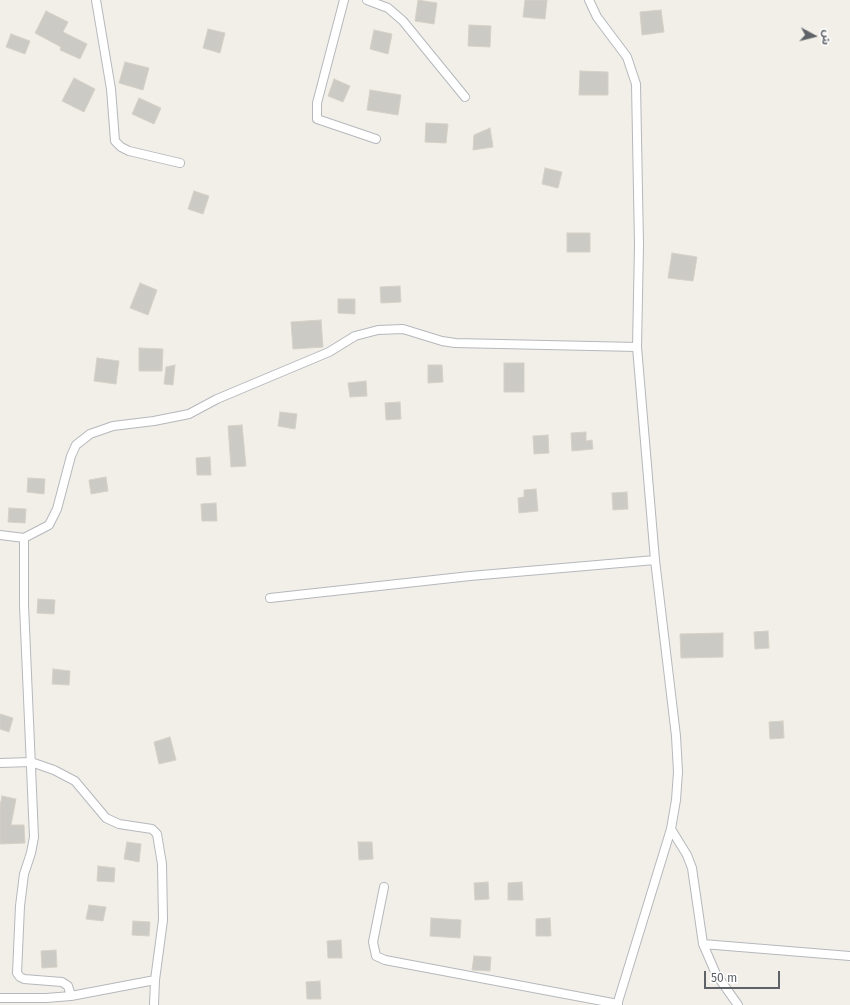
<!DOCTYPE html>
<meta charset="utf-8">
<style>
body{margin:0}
#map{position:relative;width:850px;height:1005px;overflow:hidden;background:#f1efe8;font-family:"Fira Sans","Noto Sans Arabic",sans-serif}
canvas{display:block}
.north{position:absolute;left:794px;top:16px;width:40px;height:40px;-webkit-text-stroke:3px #fff;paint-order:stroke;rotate:97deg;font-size:11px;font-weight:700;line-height:16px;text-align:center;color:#5f6368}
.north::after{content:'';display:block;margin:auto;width:14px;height:18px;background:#5f6368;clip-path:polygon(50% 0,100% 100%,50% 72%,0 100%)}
.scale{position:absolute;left:704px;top:971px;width:76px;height:18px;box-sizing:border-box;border:2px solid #5f6368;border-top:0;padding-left:5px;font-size:12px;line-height:14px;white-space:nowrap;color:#5f6368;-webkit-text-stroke:3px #fff;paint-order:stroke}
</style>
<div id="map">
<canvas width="850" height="1005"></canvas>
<div class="north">ش</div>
<div class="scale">50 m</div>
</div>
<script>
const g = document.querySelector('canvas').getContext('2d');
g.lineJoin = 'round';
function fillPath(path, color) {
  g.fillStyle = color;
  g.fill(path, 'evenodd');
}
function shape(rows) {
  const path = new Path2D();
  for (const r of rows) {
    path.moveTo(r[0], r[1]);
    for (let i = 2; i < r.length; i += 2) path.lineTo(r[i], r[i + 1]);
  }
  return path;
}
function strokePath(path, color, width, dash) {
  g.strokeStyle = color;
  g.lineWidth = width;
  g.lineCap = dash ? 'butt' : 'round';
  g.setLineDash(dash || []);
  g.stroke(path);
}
const building = shape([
 [418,0,437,3,434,24,415,21,418,0],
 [525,0,547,0,545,19,523,17,525,0],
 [661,10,664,32,642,35,640,12,661,10],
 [46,11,68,22,63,32,87,44,80,59,60,50,61,47,35,33,46,11],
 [469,25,491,26,490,47,468,46,469,25],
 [208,29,225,33,220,53,203,48,208,29],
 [374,30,392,34,388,54,370,49,374,30],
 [11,34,30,41,25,54,6,47,11,34],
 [125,62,149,68,143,90,119,83,125,62],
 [580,71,608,72,608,95,579,95,580,71],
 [74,78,95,89,84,112,62,101,74,78],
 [334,79,350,86,343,102,328,96,334,79],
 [370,90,401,95,398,115,367,110,370,90],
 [139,98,161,108,154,124,132,114,139,98],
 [426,123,448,124,446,143,425,142,426,123],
 [490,128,493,147,473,150,474,135,490,128],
 [545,168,562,172,558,188,542,184,545,168],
 [194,191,209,196,203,214,188,209,194,191],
 [567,233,590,233,590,252,567,252,567,233],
 [672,253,697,257,693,281,668,278,672,253],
 [140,283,157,290,148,315,130,308,140,283],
 [400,286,401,302,381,303,380,287,400,286],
 [338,299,355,299,355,314,338,313,338,299],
 [321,320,323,347,293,349,291,322,321,320],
 [139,348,163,349,162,371,139,371,139,348],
 [97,358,119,361,116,384,94,381,97,358],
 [504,363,524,363,524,392,504,392,504,363],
 [175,365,173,385,164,384,166,367,175,365],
 [428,365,442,365,443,382,428,383,428,365],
 [366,381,367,396,350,397,348,383,366,381],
 [400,402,401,419,386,420,385,403,400,402],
 [280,412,297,414,295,429,278,426,280,412],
 [242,425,246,466,231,467,228,426,242,425],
 [586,432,586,441,592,440,593,449,572,451,571,433,586,432],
 [548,435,549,453,534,454,533,436,548,435],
 [210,457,211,475,197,475,196,458,210,457],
 [106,477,108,491,91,494,89,480,106,477],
 [28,478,45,479,44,494,27,492,28,478],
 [536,489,538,511,519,513,518,498,524,497,524,490,536,489],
 [627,492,628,509,613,510,612,493,627,492],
 [216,503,217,521,202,521,201,504,216,503],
 [9,508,26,509,25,523,8,522,9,508],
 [38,599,55,600,54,614,37,613,38,599],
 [768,631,769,648,755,649,754,632,768,631],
 [723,633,723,657,681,658,680,634,723,633],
 [53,669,70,671,69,685,52,684,53,669],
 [0,714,13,718,9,732,0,729,0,714],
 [783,721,784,738,770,739,769,722,783,721],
 [170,737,176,760,159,764,154,742,170,737],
 [2,796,16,799,11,825,24,825,25,843,0,844,0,806,2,796],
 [127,842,141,844,139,862,124,859,127,842],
 [358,842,372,842,373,859,359,860,358,842],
 [98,866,115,868,114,882,97,881,98,866],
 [488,882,489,899,475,900,474,883,488,882],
 [522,882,523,900,508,900,508,883,522,882],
 [89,905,106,907,103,921,86,919,89,905],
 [431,918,461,920,460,938,430,936,431,918],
 [550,918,551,936,536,936,536,919,550,918],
 [133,921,150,922,149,936,132,935,133,921],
 [341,940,342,958,328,958,327,941,341,940],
 [56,950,57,967,42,968,41,951,56,950],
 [474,956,491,957,490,971,472,970,474,956],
 [320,981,321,999,307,999,306,982,320,981]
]);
fillPath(building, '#cccac5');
strokePath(building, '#d6d1c6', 1);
const street = shape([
 [96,0,111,89,115,141,121,147,129,151,180,163],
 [344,0,317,103,317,119,376,139],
 [367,0,388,8,403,21,465,97],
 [589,0,597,17,627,57,636,84,639,245,637,347,655,560,676,736,678,772,676,800,671,829,617,1005],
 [0,535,24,538,49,525,57,509,71,456,76,445,90,434,113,426,154,421,189,414,217,399,329,352,355,336,378,330,403,329,442,341,455,343,637,347],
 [24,538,24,605,34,837,31,853,24,874,20,906,17,973,20,977,24,979,62,982,68,986,71,996],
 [270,598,470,576,655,560],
 [0,763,31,762,54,770,75,781,106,818,119,824,152,829,157,834,162,864,163,920,155,980,154,1005],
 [671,829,687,855,692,868,703,944,850,956],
 [384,887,373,942,376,956,385,960,618,1004],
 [703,944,716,974,738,1005],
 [0,998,46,998,71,996,155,980]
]);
strokePath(street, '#b5b8bc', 10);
strokePath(street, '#fff', 8);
</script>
